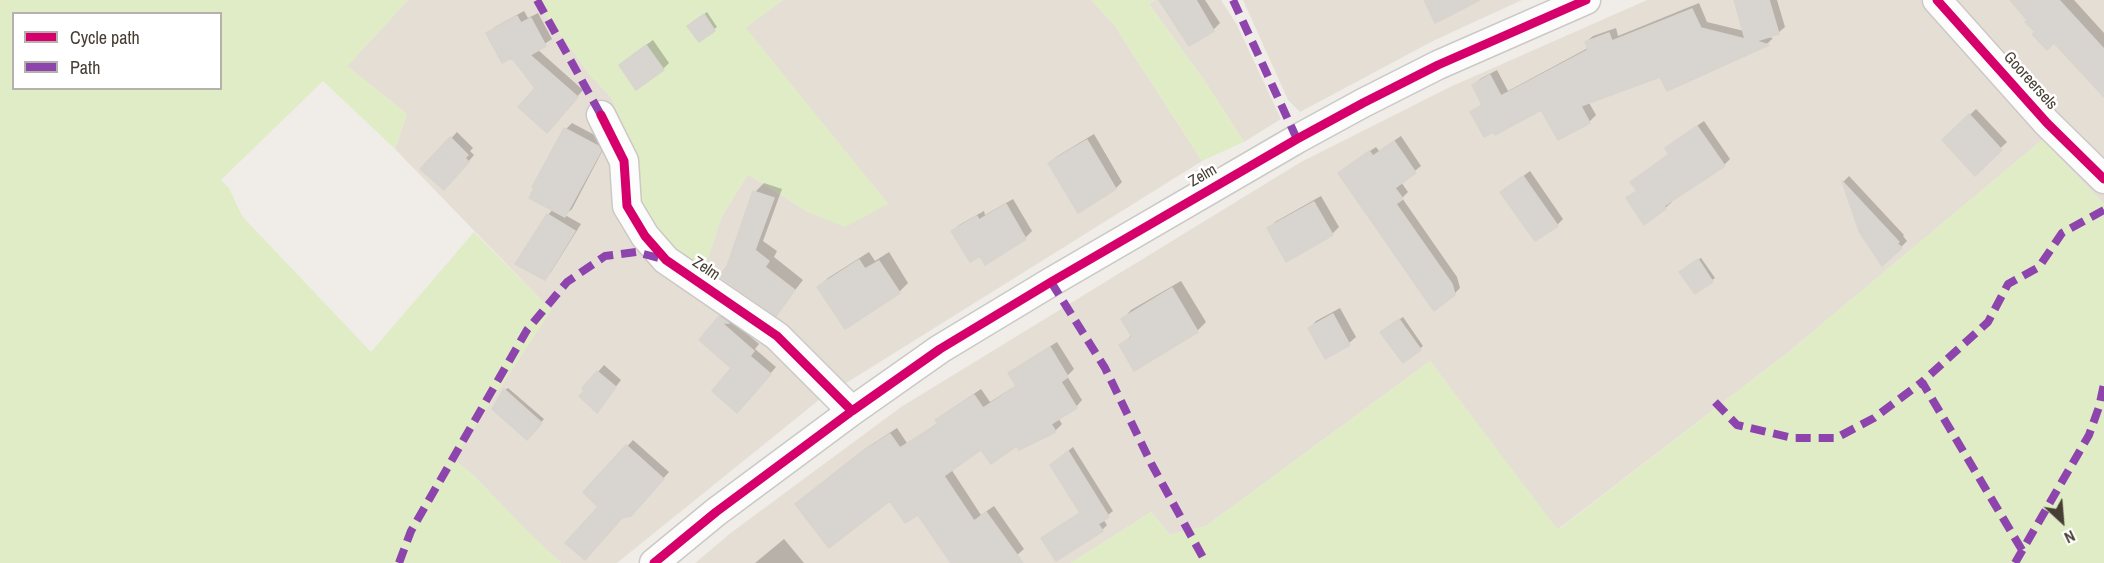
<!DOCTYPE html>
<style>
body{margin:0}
#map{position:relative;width:2104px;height:563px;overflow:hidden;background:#f0ede8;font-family:"Archivo Narrow",sans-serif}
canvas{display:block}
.legend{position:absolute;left:12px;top:12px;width:210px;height:78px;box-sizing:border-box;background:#fff;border:2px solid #b5b2ae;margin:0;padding:8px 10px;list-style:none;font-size:18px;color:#463e34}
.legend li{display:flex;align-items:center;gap:12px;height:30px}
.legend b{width:30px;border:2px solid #b5b2ae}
.north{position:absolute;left:2032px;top:491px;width:60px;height:60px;-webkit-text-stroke:4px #fff;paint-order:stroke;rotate:154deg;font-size:16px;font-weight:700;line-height:24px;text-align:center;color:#463e34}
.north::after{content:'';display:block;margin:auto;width:21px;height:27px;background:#463e34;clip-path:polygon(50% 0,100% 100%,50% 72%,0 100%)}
</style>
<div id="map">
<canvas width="2104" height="563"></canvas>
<ul class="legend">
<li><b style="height:8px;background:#d6006c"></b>Cycle path</li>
<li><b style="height:8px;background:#8e44ad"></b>Path</li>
</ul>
<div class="north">N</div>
</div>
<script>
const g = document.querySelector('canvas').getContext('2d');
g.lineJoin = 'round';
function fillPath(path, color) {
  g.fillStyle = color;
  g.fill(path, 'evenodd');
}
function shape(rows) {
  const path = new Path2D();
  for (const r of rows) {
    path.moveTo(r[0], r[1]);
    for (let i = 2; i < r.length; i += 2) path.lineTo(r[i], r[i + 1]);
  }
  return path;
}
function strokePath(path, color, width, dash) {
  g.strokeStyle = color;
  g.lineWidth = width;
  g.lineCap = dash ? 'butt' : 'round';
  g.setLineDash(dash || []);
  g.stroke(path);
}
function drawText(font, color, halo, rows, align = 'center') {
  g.font = font + ' "Archivo Narrow",sans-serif';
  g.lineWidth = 5;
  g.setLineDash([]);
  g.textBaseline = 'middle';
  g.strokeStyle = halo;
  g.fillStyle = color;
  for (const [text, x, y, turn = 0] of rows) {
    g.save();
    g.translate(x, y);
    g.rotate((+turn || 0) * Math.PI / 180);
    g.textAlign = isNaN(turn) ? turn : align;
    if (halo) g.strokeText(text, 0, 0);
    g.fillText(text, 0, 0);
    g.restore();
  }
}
fillPath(shape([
 [408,0,535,0,590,75,611,97,627,133,635,158,702,275,722,216,748,174,808,212,888,204,745,28,783,0,1091,0,1113,23,1202,161,819,400,617,563,561,563,530,534,474,476,453,459,551,310,395,149,407,114,347,66],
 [1154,0,1221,0,1237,25,1281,119,1244,142,1206,83,1149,4],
 [1243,0,1522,0,1433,41,1300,112,1288,100],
 [1647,0,2104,0,2104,204,2042,140,1786,354,1557,530,1430,361,1206,526,1170,535,1151,512,1071,563,695,563,732,532,901,407,1301,162,1450,87]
]), '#e5ded5');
fillPath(shape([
 [0,0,408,0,347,66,407,114,395,149,323,81,221,180,229,188,242,216,371,352,474,232,551,310,454,459,474,476,530,534,561,563,0,563],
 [14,14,220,14,220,88,14,88],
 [535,0,783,0,746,28,888,204,845,227,808,212,748,174,722,216,702,276,667,248,638,200,635,158,627,133,611,97,590,75],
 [1091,0,1153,0,1149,4,1206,83,1244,142,1202,161,1113,23],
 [2042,140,2104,204,2104,563,1071,563,1151,512,1170,535,1206,526,1430,361,1558,530,1786,354]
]), '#e0ecc6');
fillPath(shape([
 [1165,0,1205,0,1220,23,1213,30],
 [1736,0,1777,0,1785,27,1778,33,1767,37,1773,38,1768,43,1667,89,1661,75,1588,101,1596,115,1589,122,1542,108,1472,113,1483,104,1473,86,1480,79,1497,70,1508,91,1588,48,1586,42,1593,36,1616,28,1618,36,1699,3,1707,22,1744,31],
 [2012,0,2074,0,2104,33,2104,95,2054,41,2037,32,2029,20],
 [524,11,528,18,538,13,552,39,537,49,583,90,553,124,537,88,513,57,488,33,495,27],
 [707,12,717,27,699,40,692,23],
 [653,40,669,63,663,69,627,59],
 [1976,109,2007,142,1975,173,1944,140],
 [1704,121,1730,159,1724,165,1671,200,1672,202,1665,208,1628,198,1638,190,1632,182,1670,153,1667,148,1673,142],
 [572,123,604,140,606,144,572,209,565,215,581,224,551,272,545,279,548,215,553,209,566,129],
 [457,132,473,148,470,151,474,155,451,182,423,169],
 [1094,134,1122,182,1116,188,1050,163,1056,157],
 [1401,136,1421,166,1401,182,1408,192,1402,198,1457,277,1460,288,1454,294,1346,167,1376,147,1379,151],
 [1530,171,1563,219,1557,225,1502,192],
 [1849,176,1904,235,1903,236,1907,241,1901,247,1860,230,1843,182],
 [764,183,782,189,763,241,777,251,774,257,803,280,776,314,728,267,755,192],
 [1321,196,1339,227,1332,234,1287,260,1269,229,1275,222],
 [1013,199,1032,231,1025,238,986,263,981,254,953,231,959,225,984,211,985,215],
 [869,252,875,261,889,252,908,283,899,292,819,287,828,278],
 [1701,258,1715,278,1695,292,1684,269],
 [1181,281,1206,322,1197,331,1135,369,1121,345,1132,335,1123,319,1131,310],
 [1340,308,1356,337,1349,343,1326,357,1310,328,1316,321],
 [727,311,730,319,759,344,755,349,776,367,743,405,720,317],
 [1403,317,1423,346,1403,361,1385,330],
 [1057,342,1074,369,1067,376,1082,400,1076,407,1058,418,1062,424,1055,431,1020,448,1017,444,982,448,951,469,981,515,994,506,1024,549,1017,555,1015,563,953,563,919,513,891,498,804,497,865,449,897,428,907,443,938,423,937,421,944,414,981,389,990,402,1017,385,1010,374,1017,367],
 [604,365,621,380,597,411,584,388],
 [508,388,544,419,527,438,505,390],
 [633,440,669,472,637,508,601,506,585,492],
 [1073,447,1113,511,1103,519,1107,525,1102,530,1043,538,1081,512,1051,465],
 [784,539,804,563,755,563]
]), '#0003');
const building = shape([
 [1159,0,1196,0,1214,31,1189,46,1159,0],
 [1424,0,1480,0,1435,23,1424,0],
 [1734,0,1769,0,1779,34,1756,41,1769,45,1667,91,1660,77,1581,106,1590,123,1558,140,1541,110,1495,135,1493,132,1484,137,1470,112,1482,105,1472,85,1490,75,1501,96,1588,50,1585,42,1609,33,1612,41,1692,9,1701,28,1745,39,1734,0],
 [2010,0,2059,0,2104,49,2104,97,2054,43,2047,50,2032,34,2035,32,2025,22,2027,20,2010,0],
 [704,14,715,31,699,42,687,26,704,14],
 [517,16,521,23,531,18,546,46,530,55,578,97,547,133,518,107,535,88,512,58,502,63,486,33,517,16],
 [646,45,664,70,636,90,619,65,646,45],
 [1969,114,2002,150,1975,176,1942,140,1969,114],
 [1697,126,1725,166,1664,206,1666,209,1644,225,1626,198,1637,191,1630,182,1669,154,1665,148,1697,126],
 [564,128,598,146,601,151,565,217,529,198,534,188,532,187,564,128],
 [450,137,468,155,465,158,469,162,444,190,420,169,450,137],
 [1087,140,1116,189,1078,213,1048,163,1087,140],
 [1394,141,1416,173,1395,188,1403,199,1396,204,1452,284,1455,295,1434,311,1338,173,1369,151,1373,156,1394,141],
 [1523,176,1558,226,1535,241,1500,192,1523,176],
 [1842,181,1899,242,1897,243,1902,248,1882,266,1859,231,1842,181],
 [753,191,774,198,755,250,769,261,765,267,795,290,776,316,719,276,727,266,753,191],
 [1314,202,1333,235,1286,262,1267,228,1314,202],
 [1006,204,1026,239,985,265,980,256,970,262,951,231,977,216,979,220,1006,204],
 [547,214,575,231,545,280,515,264,547,214],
 [1698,259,1713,282,1695,294,1679,272,1698,259],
 [859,260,865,269,879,261,900,293,845,329,817,287,859,260],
 [1172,288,1198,332,1134,371,1119,345,1132,337,1121,319,1172,288],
 [1333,314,1350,345,1325,359,1308,328,1333,314],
 [719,316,729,323,722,323,754,351,750,356,771,374,737,413,712,391,731,368,699,340,719,316],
 [1399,319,1421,350,1403,363,1380,332,1399,319],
 [1050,347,1068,377,1061,382,1077,408,1051,424,1056,432,1019,450,1017,446,991,464,981,450,944,476,974,521,986,512,1023,563,951,563,918,515,905,523,890,501,829,548,795,504,856,456,890,434,900,448,938,424,935,420,974,395,983,408,1016,386,1008,373,1050,347],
 [597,371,616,387,597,413,579,396,584,391,582,388,597,371],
 [504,389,542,423,527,440,492,409,504,389],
 [626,445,664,479,631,516,622,518,585,560,565,543,598,507,583,492,626,445],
 [1068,451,1109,517,1098,524,1103,531,1056,561,1041,538,1080,513,1050,465,1068,451]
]);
fillPath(building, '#d8d4cf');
strokePath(building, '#d8d4ce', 1.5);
const minor = shape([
 [1937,0,2047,123,2104,179],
 [601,115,624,161,627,206,645,236,666,260,777,336,852,411],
 [654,563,716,512,852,411,940,349,1051,282,1297,139,1363,103,1438,65,1586,0]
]);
strokePath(minor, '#ccc9c4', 31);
strokePath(minor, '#fdfcfc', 28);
strokePath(shape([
 [537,0,601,115],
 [1233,0,1297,139],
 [1051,282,1105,368,1152,465,1206,563],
 [1715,402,1737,425,1793,438,1836,438,1874,418,1922,382],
 [2022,550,1922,382,1988,322,2008,284,2039,267,2062,233,2104,210],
 [399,563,411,531,527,330,567,282,605,256,636,252,663,259],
 [2015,563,2089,435,2099,407,2104,384]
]), '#8e44ad', 8, [15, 8]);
strokePath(shape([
 [1937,0,2047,123,2104,179],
 [601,115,624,161,627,206,645,236,666,260,777,336,852,411],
 [654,563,716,512,852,411,940,349,1051,282,1297,139,1363,103,1438,65,1586,0]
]), '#d6006c', 9);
drawText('16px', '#463e34', '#fff', [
 ["Gooreersels",2030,81,48],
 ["Zelm",1203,176,-30],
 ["Zelm",706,269,34]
]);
</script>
